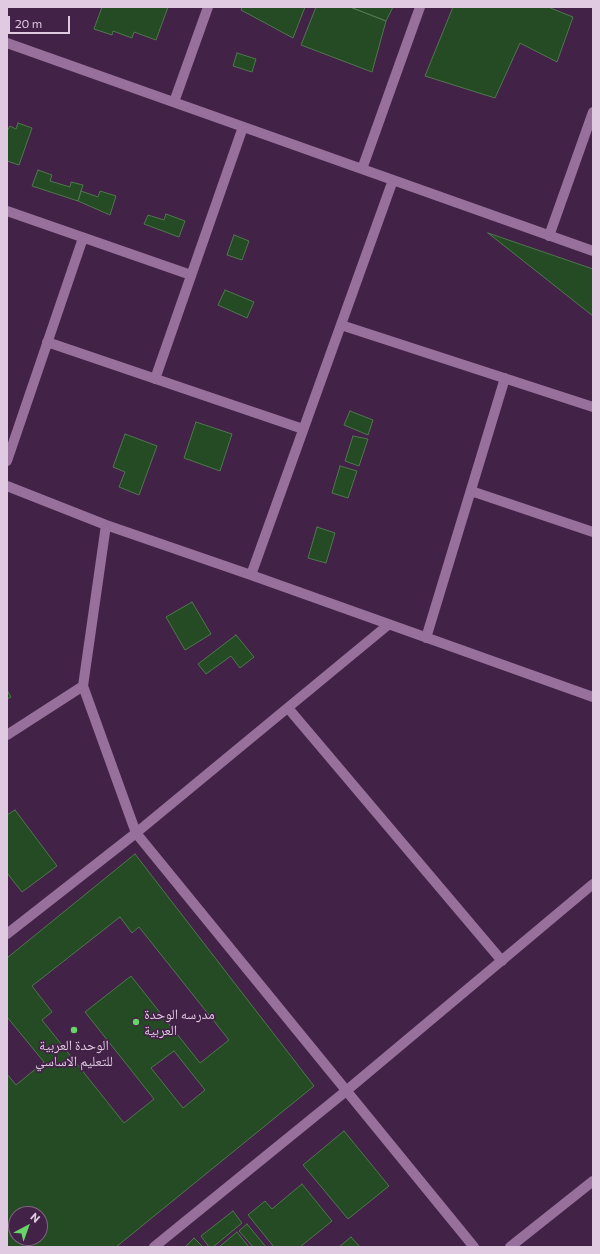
<!DOCTYPE html>
<meta charset="utf-8">
<style>
body{margin:0}
#map{position:relative;width:600px;height:1254px;overflow:hidden;background:#432247;font-family:Commissioner,sans-serif}
canvas{display:block}
.frame{position:absolute;inset:0;border:8px solid #dfcae1;pointer-events:none}
.north{position:absolute;left:8px;top:1206px;width:40px;height:40px;box-sizing:border-box;background:#432247;border:1px solid #816585;border-radius:50%;rotate:41deg;font-size:11px;font-weight:700;line-height:16px;text-align:center;color:#dfcae1}
.north::after{content:'';display:block;margin:auto;width:14px;height:18px;background:#66d466;clip-path:polygon(50% 0,100% 100%,50% 72%,0 100%)}
.scale{position:absolute;left:8px;top:16px;width:62px;height:18px;box-sizing:border-box;border:2px solid #dfcae1;border-top:0;padding-left:5px;font-size:12px;line-height:14px;white-space:nowrap;color:#dfcae1;-webkit-text-stroke:3px #432247;paint-order:stroke}
</style>
<div id="map">
<canvas width="600" height="1254"></canvas>
<div class="frame"></div>
<div class="north">N</div>
<div class="scale">20 m</div>
</div>
<script>
const g = document.querySelector('canvas').getContext('2d');
g.lineJoin = 'round';
function fillPath(path, color) {
  g.fillStyle = color;
  g.fill(path, 'evenodd');
}
function shape(rows) {
  const path = new Path2D();
  for (const r of rows) {
    path.moveTo(r[0], r[1]);
    for (let i = 2; i < r.length; i += 2) path.lineTo(r[i], r[i + 1]);
  }
  return path;
}
function strokePath(path, color, width, dash) {
  g.strokeStyle = color;
  g.lineWidth = width;
  g.lineCap = dash ? 'butt' : 'round';
  g.setLineDash(dash || []);
  g.stroke(path);
}
function drawText(font, color, halo, rows, align = 'center') {
  g.font = font + ' Commissioner,"Noto Naskh Arabic",sans-serif';
  g.lineWidth = 3.5;
  g.setLineDash([]);
  g.textBaseline = 'middle';
  g.strokeStyle = halo;
  g.fillStyle = color;
  for (const [text, x, y, turn = 0] of rows) {
    g.save();
    g.translate(x, y);
    g.rotate((+turn || 0) * Math.PI / 180);
    g.textAlign = isNaN(turn) ? turn : align;
    if (halo) g.strokeText(text, 0, 0);
    g.fillText(text, 0, 0);
    g.restore();
  }
}
const building = shape([
 [102,7,168,7,156,40,134,32,132,38,113,31,112,35,94,29,102,7],
 [242,7,305,7,293,38,241,10,242,7],
 [316,7,350,7,386,21,372,72,301,45,316,7],
 [350,7,393,7,386,21,350,7],
 [453,7,548,7,573,17,557,62,520,43,495,98,425,76,453,7],
 [237,53,256,59,252,72,233,66,237,53],
 [18,123,32,128,19,165,7,161,7,131,10,126,16,129,18,123],
 [38,170,52,175,50,181,70,187,71,182,83,185,78,201,32,186,38,170],
 [81,191,98,197,100,191,116,196,110,215,78,201,81,191],
 [166,214,185,221,179,237,144,224,148,215,164,220,166,214],
 [488,233,593,269,593,316,488,233],
 [234,235,249,241,242,260,227,255,234,235],
 [225,290,254,302,247,318,218,305,225,290],
 [350,411,373,420,368,435,344,425,350,411],
 [196,422,232,434,220,471,184,458,196,422],
 [125,434,157,446,139,495,119,487,125,472,113,467,125,434],
 [353,436,368,439,359,466,345,461,353,436],
 [340,466,357,471,348,498,332,493,340,466],
 [317,527,335,533,326,563,308,558,317,527],
 [192,602,211,634,185,650,166,617,192,602],
 [236,635,254,657,240,668,231,656,206,674,198,664,236,635],
 [7,690,11,697,7,699,7,690],
 [15,810,57,866,22,892,7,873,7,815,15,810],
 [135,854,314,1086,116,1247,7,1247,7,958,135,854],
 [16,1214,40,1214,40,1238,16,1238,16,1214],
 [120,917,132,933,139,927,229,1040,200,1063,131,976,85,1012,154,1099,124,1123,42,1020,52,1012,32,986,120,917],
 [7,1017,44,1062,16,1085,7,1074,7,1017],
 [174,1051,205,1090,183,1108,151,1068,174,1051],
 [344,1131,389,1186,348,1219,303,1165,344,1131],
 [302,1184,332,1221,300,1247,274,1247,248,1215,265,1201,272,1209,302,1184],
 [233,1211,242,1223,213,1247,209,1247,201,1236,233,1211],
 [247,1224,266,1247,253,1247,239,1231,247,1224],
 [237,1232,249,1247,219,1247,237,1232],
 [351,1237,360,1247,339,1247,351,1237],
 [194,1238,203,1247,185,1247,194,1238]
]);
fillPath(building, '#254b25');
strokePath(building, '#4f764e', 1);
strokePath(shape([
 [7,43,593,251],
 [174,102,208,7],
 [362,169,420,7],
 [7,211,191,275],
 [549,236,593,112],
 [341,325,593,407],
 [47,342,303,429],
 [155,379,243,127],
 [7,461,83,238],
 [7,486,106,525,251,575,593,697],
 [471,491,593,532],
 [106,525,83,686,136,833,388,625],
 [251,575,393,180],
 [426,638,505,378],
 [288,708,502,961],
 [7,735,83,686],
 [7,934,136,833,474,1247],
 [154,1247,346,1091,593,884],
 [510,1247,593,1181]
]), '#97709b', 10);
for (const [x, y, r, color] of [
 [136,1022,4,"#66d466"],
 [74,1030,4,"#66d466"]
]) {
  const dot = new Path2D();
  dot.arc(x, y, r, 0, 2 * Math.PI);
  g.fillStyle = color;
  g.fill(dot);
  strokePath(dot, '#432247', 1.5);
}
drawText('14px', '#dfcae1', '#432247', [
 ["مدرسه الوحدة",144,1014],
 ["العربية",144,1030],
 ["الوحدة العربية",74,1045,"center"],
 ["للتعليم الاساسي",74,1061,"center"]
], 'left');
</script>
